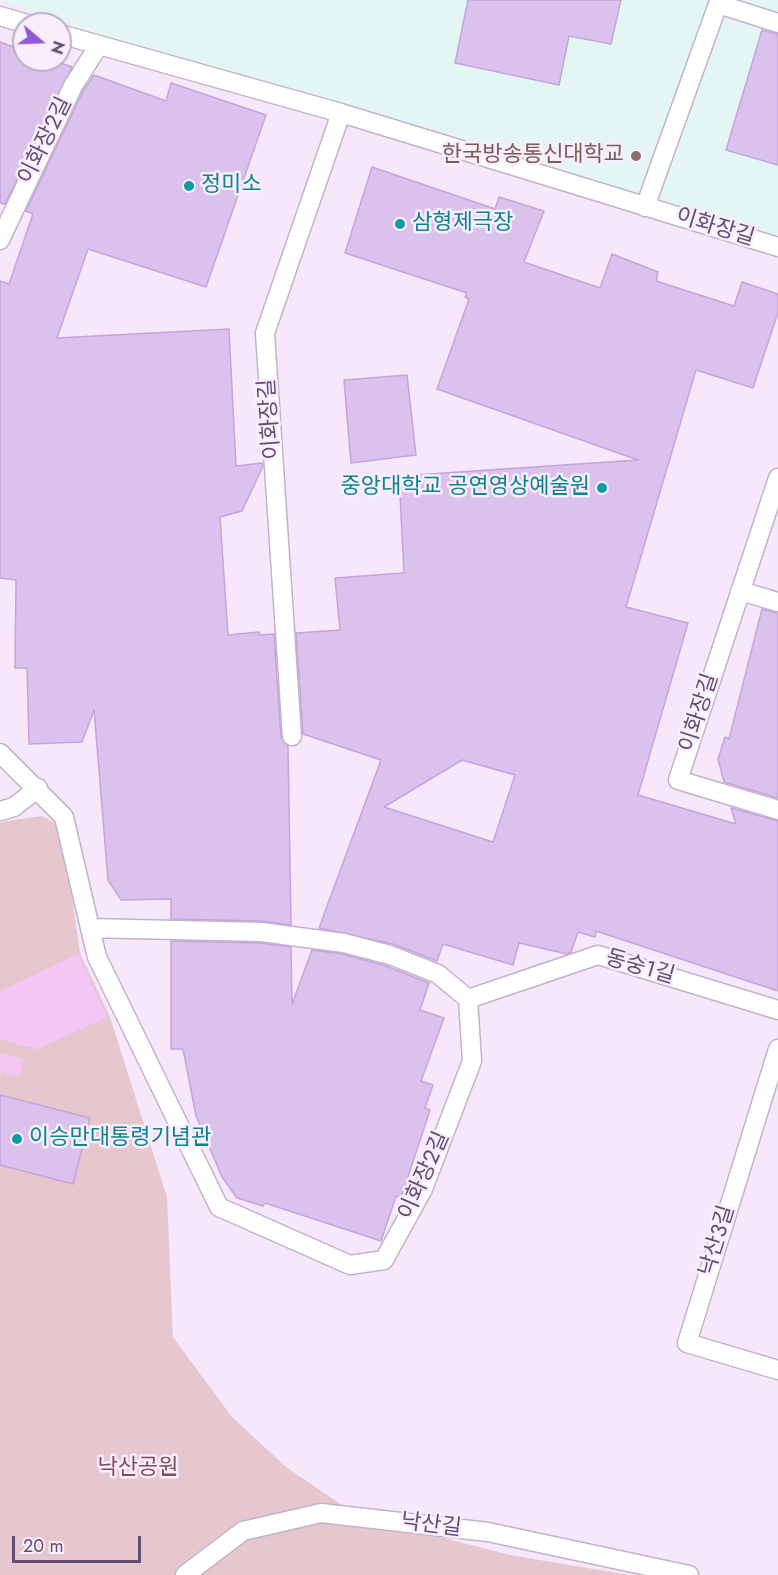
<!DOCTYPE html>
<meta charset="utf-8">
<style>
body{margin:0}
#map{position:relative;width:778px;height:1575px;overflow:hidden;background:#f6e8fa;font-family:Jost,sans-serif}
canvas{display:block}
.north{position:absolute;left:12px;top:12px;width:60px;height:60px;box-sizing:border-box;background:#faedfd;border:2px solid #bdaec5;border-radius:50%;rotate:109deg;font-size:16px;font-weight:700;line-height:24px;text-align:center;color:#614f71}
.north::after{content:'';display:block;margin:auto;width:21px;height:27px;background:#8e5ad6;clip-path:polygon(50% 0,100% 100%,50% 72%,0 100%)}
.scale{position:absolute;left:12px;top:1536px;width:129px;height:27px;box-sizing:border-box;border:3px solid #614f71;border-top:0;padding-left:8px;font-size:18px;line-height:21px;white-space:nowrap;color:#614f71;-webkit-text-stroke:4px #faedfd;paint-order:stroke}
</style>
<div id="map">
<canvas width="778" height="1575"></canvas>
<div class="north">N</div>
<div class="scale">20 m</div>
</div>
<script>
const g = document.querySelector('canvas').getContext('2d');
g.lineJoin = 'round';
function fillPath(path, color) {
  g.fillStyle = color;
  g.fill(path, 'evenodd');
}
function shape(rows) {
  const path = new Path2D();
  for (const r of rows) {
    path.moveTo(r[0], r[1]);
    for (let i = 2; i < r.length; i += 2) path.lineTo(r[i], r[i + 1]);
  }
  return path;
}
function strokePath(path, color, width, dash) {
  g.strokeStyle = color;
  g.lineWidth = width;
  g.lineCap = dash ? 'butt' : 'round';
  g.setLineDash(dash || []);
  g.stroke(path);
}
function drawText(font, color, halo, rows, align = 'center') {
  g.font = font + ' Jost,"Noto Sans KR",sans-serif';
  g.lineWidth = 5;
  g.setLineDash([]);
  g.textBaseline = 'middle';
  g.strokeStyle = halo;
  g.fillStyle = color;
  for (const [text, x, y, turn = 0] of rows) {
    g.save();
    g.translate(x, y);
    g.rotate((+turn || 0) * Math.PI / 180);
    g.textAlign = isNaN(turn) ? turn : align;
    if (halo) g.strokeText(text, 0, 0);
    g.fillText(text, 0, 0);
    g.restore();
  }
}
fillPath(shape([
 [0,0,778,0,778,243,112,39]
]), '#e4f6f3');
fillPath(shape([
 [42,816,62,827,80,953,110,1017,167,1197,173,1337,232,1417,286,1467,358,1516,510,1555,629,1575,0,1575,0,1077,2,1072,24,1060,0,1053,0,1039,38,1049,0,991,0,822]
]), '#e6c7ce');
fillPath(shape([
 [78,954,107,1017,38,1049,0,1039,0,991],
 [0,1053,24,1060,18,1077,2,1072,0,1077]
]), '#f4c6f5');
const building = shape([
 [468,0,621,0,611,44,569,36,559,85,455,63,468,0],
 [762,30,778,34,778,165,726,150,762,30],
 [0,42,24,51,24,60,52,60,72,67,5,204,0,203,0,42],
 [94,75,166,101,171,83,266,115,206,287,88,249,57,338,229,329,236,466,262,463,263,466,242,511,220,517,228,635,259,632,260,635,274,634,281,737,288,746,291,925,261,921,171,919,171,899,121,900,108,880,94,710,82,742,29,744,27,668,15,668,16,580,0,578,0,281,9,284,33,214,26,211,83,91,94,75],
 [372,167,495,209,499,197,544,211,524,262,600,288,612,254,658,272,656,281,734,306,742,282,778,294,778,313,753,388,696,370,626,607,688,623,638,795,736,824,731,808,778,821,778,991,596,931,595,937,578,932,571,952,567,954,519,943,513,965,443,944,437,961,393,944,319,928,381,760,303,734,296,633,340,630,335,578,404,573,399,476,638,460,437,389,469,299,465,297,467,293,345,253,372,167],
 [462,760,515,775,493,842,384,807,462,760],
 [407,375,416,455,351,463,344,380,407,375],
 [762,609,778,613,778,798,724,782,718,759,725,737,729,739,762,609],
 [171,941,260,943,291,947,292,1004,312,950,342,954,386,966,429,983,420,1010,444,1018,421,1081,433,1085,425,1108,430,1110,401,1198,396,1196,381,1241,265,1203,263,1206,237,1198,222,1177,196,1116,183,1049,171,1049,171,941],
 [0,1095,90,1118,73,1184,0,1165,0,1095]
]);
fillPath(building, '#dbc2ec');
strokePath(building, '#c5a4dd', 1.5);
const service = shape([
 [0,16,27,24],
 [60,34,341,113,778,247],
 [645,207,718,4,778,23],
 [0,240,73,86,99,45],
 [778,478,678,780,778,810],
 [740,591,778,602],
 [292,736,265,333,341,113],
 [0,753,64,817,90,928,97,957,219,1207,350,1265,384,1260,423,1189,472,1061,468,999,438,974,390,955,344,943,261,932,90,928],
 [0,811,14,807,38,788],
 [468,999,598,955,778,1010],
 [778,1049,687,1343,778,1370],
 [185,1575,243,1531,321,1513,488,1532,689,1575]
]);
strokePath(service, '#c3b2cd', 21);
strokePath(service, '#fff', 18);
for (const [x, y, r, color] of [
 [636,156,6,"#8d6e63"],
 [189,186,6,"#0f9aa8"],
 [400,224,6,"#0f9aa8"],
 [602,488,6,"#0f9aa8"],
 [17,1139,6,"#0f9aa8"]
]) {
  const dot = new Path2D();
  dot.arc(x, y, r, 0, 2 * Math.PI);
  g.fillStyle = color;
  g.fill(dot);
  strokePath(dot, '#faedfd', 2);
}
drawText('22px', '#614f71', '#faedfd', [
 ["이화장2길",46,141,-64],
 ["이화장길",715,228,17],
 ["이화장길",271,419,-94],
 ["이화장길",700,713,-72],
 ["동숭1길",640,968,16],
 ["이화장2길",425,1176,-66],
 ["낙산3길",718,1241,-73],
 ["낙산길",431,1526,7]
]);
drawText('22px', '#785e54', '#faedfd', [
 ["한국방송통신대학교",624,156]
], 'right');
drawText('22px', '#0d838f', '#faedfd', [
 ["정미소",201,186],
 ["삼형제극장",412,224],
 ["중앙대학교 공연영상예술원",590,488,"right"],
 ["이승만대통령기념관",29,1139]
], 'left');
drawText('22px', '#804e53', '#faedfd', [
 ["낙산공원",138,1469]
]);
</script>
